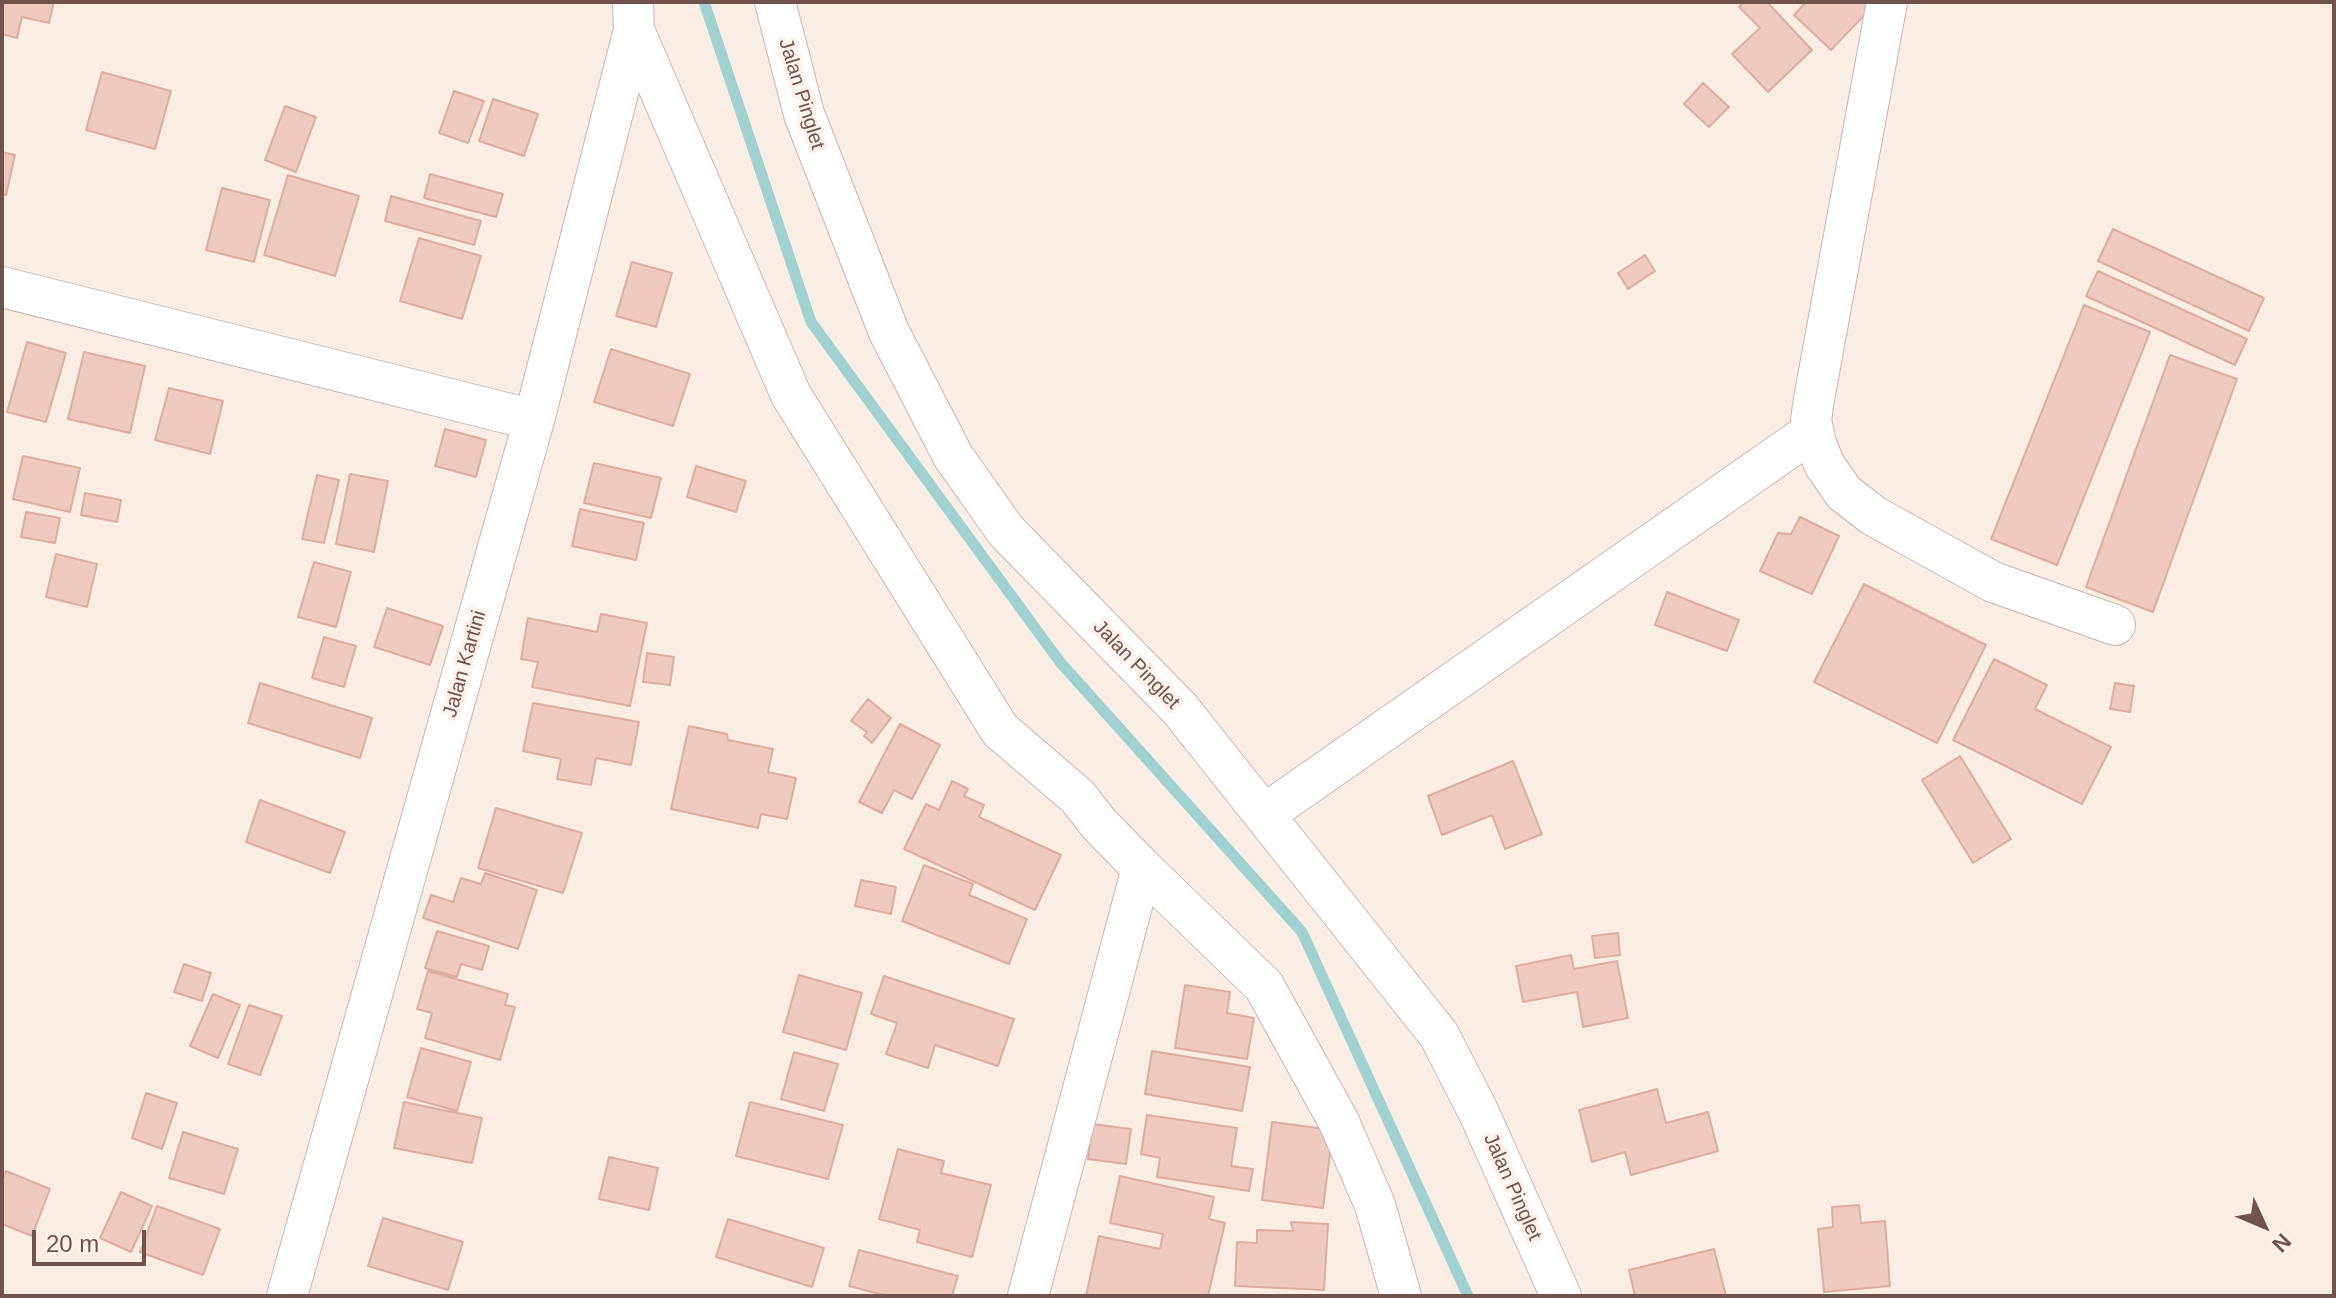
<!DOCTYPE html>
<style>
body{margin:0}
#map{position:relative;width:2336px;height:1298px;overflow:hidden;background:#faeee4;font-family:Helvetica,sans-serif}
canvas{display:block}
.frame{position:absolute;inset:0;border:4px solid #70534c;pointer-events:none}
.north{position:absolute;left:2224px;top:1186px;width:80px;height:80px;-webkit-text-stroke:6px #fdf2e9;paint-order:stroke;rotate:134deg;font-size:22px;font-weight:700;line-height:32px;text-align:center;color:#70534c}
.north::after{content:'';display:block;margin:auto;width:28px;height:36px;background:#70534c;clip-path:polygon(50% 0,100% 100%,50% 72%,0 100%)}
.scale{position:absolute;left:32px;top:1230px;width:114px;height:36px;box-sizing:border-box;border:4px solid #70534c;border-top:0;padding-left:10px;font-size:24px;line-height:28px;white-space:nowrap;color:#70534c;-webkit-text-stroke:6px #fdf2e9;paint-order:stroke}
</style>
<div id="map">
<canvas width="2336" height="1298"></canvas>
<div class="frame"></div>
<div class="north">N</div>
<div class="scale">20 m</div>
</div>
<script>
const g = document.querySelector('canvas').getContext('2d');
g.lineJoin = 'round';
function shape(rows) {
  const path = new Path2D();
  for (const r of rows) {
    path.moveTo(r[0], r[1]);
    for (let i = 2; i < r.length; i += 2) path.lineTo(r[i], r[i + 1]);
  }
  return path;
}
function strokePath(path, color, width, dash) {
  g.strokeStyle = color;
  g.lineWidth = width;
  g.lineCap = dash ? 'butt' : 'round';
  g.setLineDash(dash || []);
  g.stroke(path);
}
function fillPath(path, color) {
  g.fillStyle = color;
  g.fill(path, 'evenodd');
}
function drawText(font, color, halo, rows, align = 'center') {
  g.font = font + ' Helvetica,sans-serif';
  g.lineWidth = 7;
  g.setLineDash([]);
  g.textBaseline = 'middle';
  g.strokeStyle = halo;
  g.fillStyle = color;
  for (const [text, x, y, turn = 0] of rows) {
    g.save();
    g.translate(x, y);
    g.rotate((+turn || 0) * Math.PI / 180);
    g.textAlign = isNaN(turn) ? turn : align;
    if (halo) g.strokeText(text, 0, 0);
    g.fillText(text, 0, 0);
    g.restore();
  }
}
strokePath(shape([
 [704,2,811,322,1060,662,1302,932,1468,1296]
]), '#a1d2d2', 11);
const building = shape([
 [2,2,54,2,49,23,22,17,17,38,2,34,2,2],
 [1744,2,1767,2,1812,50,1768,92,1732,54,1760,28,1739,7,1744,2],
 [1806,2,1877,2,1831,50,1794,15,1806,2],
 [102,72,171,91,155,149,86,130,102,72],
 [1703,83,1729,107,1709,127,1684,104,1703,83],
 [454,91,484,101,468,143,439,133,454,91],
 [493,99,538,114,524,156,479,141,493,99],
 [285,106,316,117,296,172,265,160,285,106],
 [2,152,15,155,6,195,2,194,2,152],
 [430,174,503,194,496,217,424,198,430,174],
 [288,175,359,196,335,276,264,255,288,175],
 [222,188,270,200,254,262,206,250,222,188],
 [391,196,481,221,474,245,385,221,391,196],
 [2113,229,2264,298,2249,331,2098,261,2113,229],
 [419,238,481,256,462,319,400,301,419,238],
 [1645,255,1655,271,1628,289,1618,273,1645,255],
 [632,262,672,273,656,327,616,316,632,262],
 [2098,271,2247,339,2235,365,2086,296,2098,271],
 [2084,305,2150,332,2057,565,1991,539,2084,305],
 [27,342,66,353,46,422,7,412,27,342],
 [611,349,690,374,673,426,594,402,611,349],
 [84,352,145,366,130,433,68,419,84,352],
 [2170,355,2237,379,2153,612,2086,587,2170,355],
 [169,388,223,401,210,454,155,440,169,388],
 [445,429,486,440,476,477,435,466,445,429],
 [23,456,80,468,70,512,13,499,23,456],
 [594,463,661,478,651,518,584,503,594,463],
 [696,466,746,481,736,512,687,497,696,466],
 [350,474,388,481,374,552,336,544,350,474],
 [317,475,339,480,324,543,302,539,317,475],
 [85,493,121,500,117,522,81,515,85,493],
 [580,509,644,523,636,560,572,546,580,509],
 [26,512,60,518,55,543,21,537,26,512],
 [1800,517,1839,536,1812,594,1760,571,1778,533,1791,534,1800,517],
 [56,554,97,564,87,607,46,597,56,554],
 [314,562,351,572,336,627,298,617,314,562],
 [1864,584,1986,645,1937,743,1814,682,1864,584],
 [1667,592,1739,620,1727,651,1655,625,1667,592],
 [387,608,443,626,430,665,374,647,387,608],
 [601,614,647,623,630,706,532,687,538,662,521,659,528,618,597,632,601,614],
 [324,637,356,646,344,687,312,678,324,637],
 [647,653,674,657,670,685,643,682,647,653],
 [1994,659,2047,685,2035,709,2111,747,2082,804,1953,740,1994,659],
 [260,683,372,718,360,758,248,723,260,683],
 [2115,683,2134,686,2130,712,2110,709,2115,683],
 [868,699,891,718,872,743,864,736,867,732,851,721,868,699],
 [533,703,639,722,631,765,596,758,591,785,557,779,561,759,523,751,533,703],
 [900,724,940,745,912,799,894,790,882,813,859,802,900,724],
 [689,726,727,734,728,740,773,749,768,772,796,778,787,819,761,814,758,828,671,809,689,726],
 [1960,756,2011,839,1973,863,1922,780,1960,756],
 [1513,761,1542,834,1505,849,1492,815,1442,835,1428,796,1513,761],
 [952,781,968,789,964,796,984,805,979,817,1061,855,1035,910,904,849,926,804,939,810,952,781],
 [260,800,345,832,330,873,246,842,260,800],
 [496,808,582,833,563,893,478,868,496,808],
 [924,865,973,884,969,895,1027,919,1009,964,902,921,924,865],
 [485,873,537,890,518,949,423,918,431,895,453,902,461,878,481,884,485,873],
 [861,880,896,887,891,914,855,906,861,880],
 [437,931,489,946,482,970,461,964,457,977,425,968,437,931],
 [1618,933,1620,955,1595,958,1592,936,1618,933],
 [1571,955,1574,969,1617,961,1628,1018,1583,1027,1577,992,1523,1002,1516,966,1571,955],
 [184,964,211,973,202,1001,174,992,184,964],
 [428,971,508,994,505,1005,515,1007,500,1060,425,1038,432,1013,417,1009,428,971],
 [799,975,862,993,846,1050,783,1032,799,975],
 [884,976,1014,1019,998,1066,935,1045,928,1068,886,1054,897,1023,871,1014,884,976],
 [1185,985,1230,992,1227,1013,1254,1018,1247,1059,1175,1048,1185,985],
 [213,994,240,1005,218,1058,190,1046,213,994],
 [249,1005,282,1016,260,1075,228,1064,249,1005],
 [421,1048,471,1062,457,1111,407,1097,421,1048],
 [1152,1051,1250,1067,1242,1111,1145,1094,1152,1051],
 [794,1052,838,1064,824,1111,781,1099,794,1052],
 [1657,1089,1666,1123,1708,1112,1718,1151,1631,1175,1625,1152,1592,1162,1579,1110,1657,1089],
 [146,1093,177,1103,162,1149,132,1138,146,1093],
 [404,1102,482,1118,472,1163,394,1148,404,1102],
 [750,1102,843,1125,828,1179,736,1156,750,1102],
 [1147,1115,1237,1128,1231,1166,1253,1169,1249,1191,1157,1177,1160,1158,1141,1154,1147,1115],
 [1272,1122,1333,1130,1323,1208,1262,1200,1272,1122],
 [1092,1124,1131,1129,1126,1164,1088,1159,1092,1124],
 [183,1132,238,1149,224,1194,169,1178,183,1132],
 [898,1149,944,1161,941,1173,991,1185,972,1257,917,1242,920,1230,879,1219,898,1149],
 [609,1157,658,1168,649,1210,599,1199,609,1157],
 [6,1171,50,1189,32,1236,2,1224,2,1181,6,1171],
 [1120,1176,1214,1197,1209,1219,1225,1223,1208,1296,1086,1296,1099,1236,1160,1249,1163,1234,1110,1223,1120,1176],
 [121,1192,152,1206,131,1252,100,1238,121,1192],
 [1859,1205,1861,1223,1885,1221,1890,1286,1824,1292,1818,1229,1833,1227,1832,1207,1859,1205],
 [157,1206,220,1229,203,1275,140,1252,157,1206],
 [383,1218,463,1242,448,1290,368,1266,383,1218],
 [728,1219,824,1248,812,1287,716,1257,728,1219],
 [1291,1222,1328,1224,1324,1290,1235,1286,1237,1242,1257,1243,1257,1230,1293,1231,1291,1222],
 [1714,1249,1726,1296,1635,1296,1629,1270,1714,1249],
 [859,1250,958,1276,952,1296,887,1296,849,1286,859,1250]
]);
fillPath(building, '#edc9be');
strokePath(building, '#dead9f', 2);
const minor = shape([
 [633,2,634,30,791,395,1000,730,1078,797,1099,824,1142,868,1264,986,1339,1122,1375,1205,1401,1296],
 [775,2,804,114,889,332,953,456,1006,531,1180,709,1439,1035,1478,1111,1561,1296],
 [1887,2,1814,399,1811,420,1816,443,1824,464,1844,493,1874,516,1993,582,2115,625],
 [2,287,534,420],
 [1265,814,1813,431],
 [287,1296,534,420,634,30],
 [1028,1296,1142,868]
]);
strokePath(minor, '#cab4ab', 42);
strokePath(minor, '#fff', 40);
drawText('20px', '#70534c', '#fdf2e9', [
 ["Jalan Pinglet",801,94,73],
 ["Jalan Kartini",465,664,-74],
 ["Jalan Pinglet",1136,665,46],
 ["Jalan Pinglet",1512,1187,66]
]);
</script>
